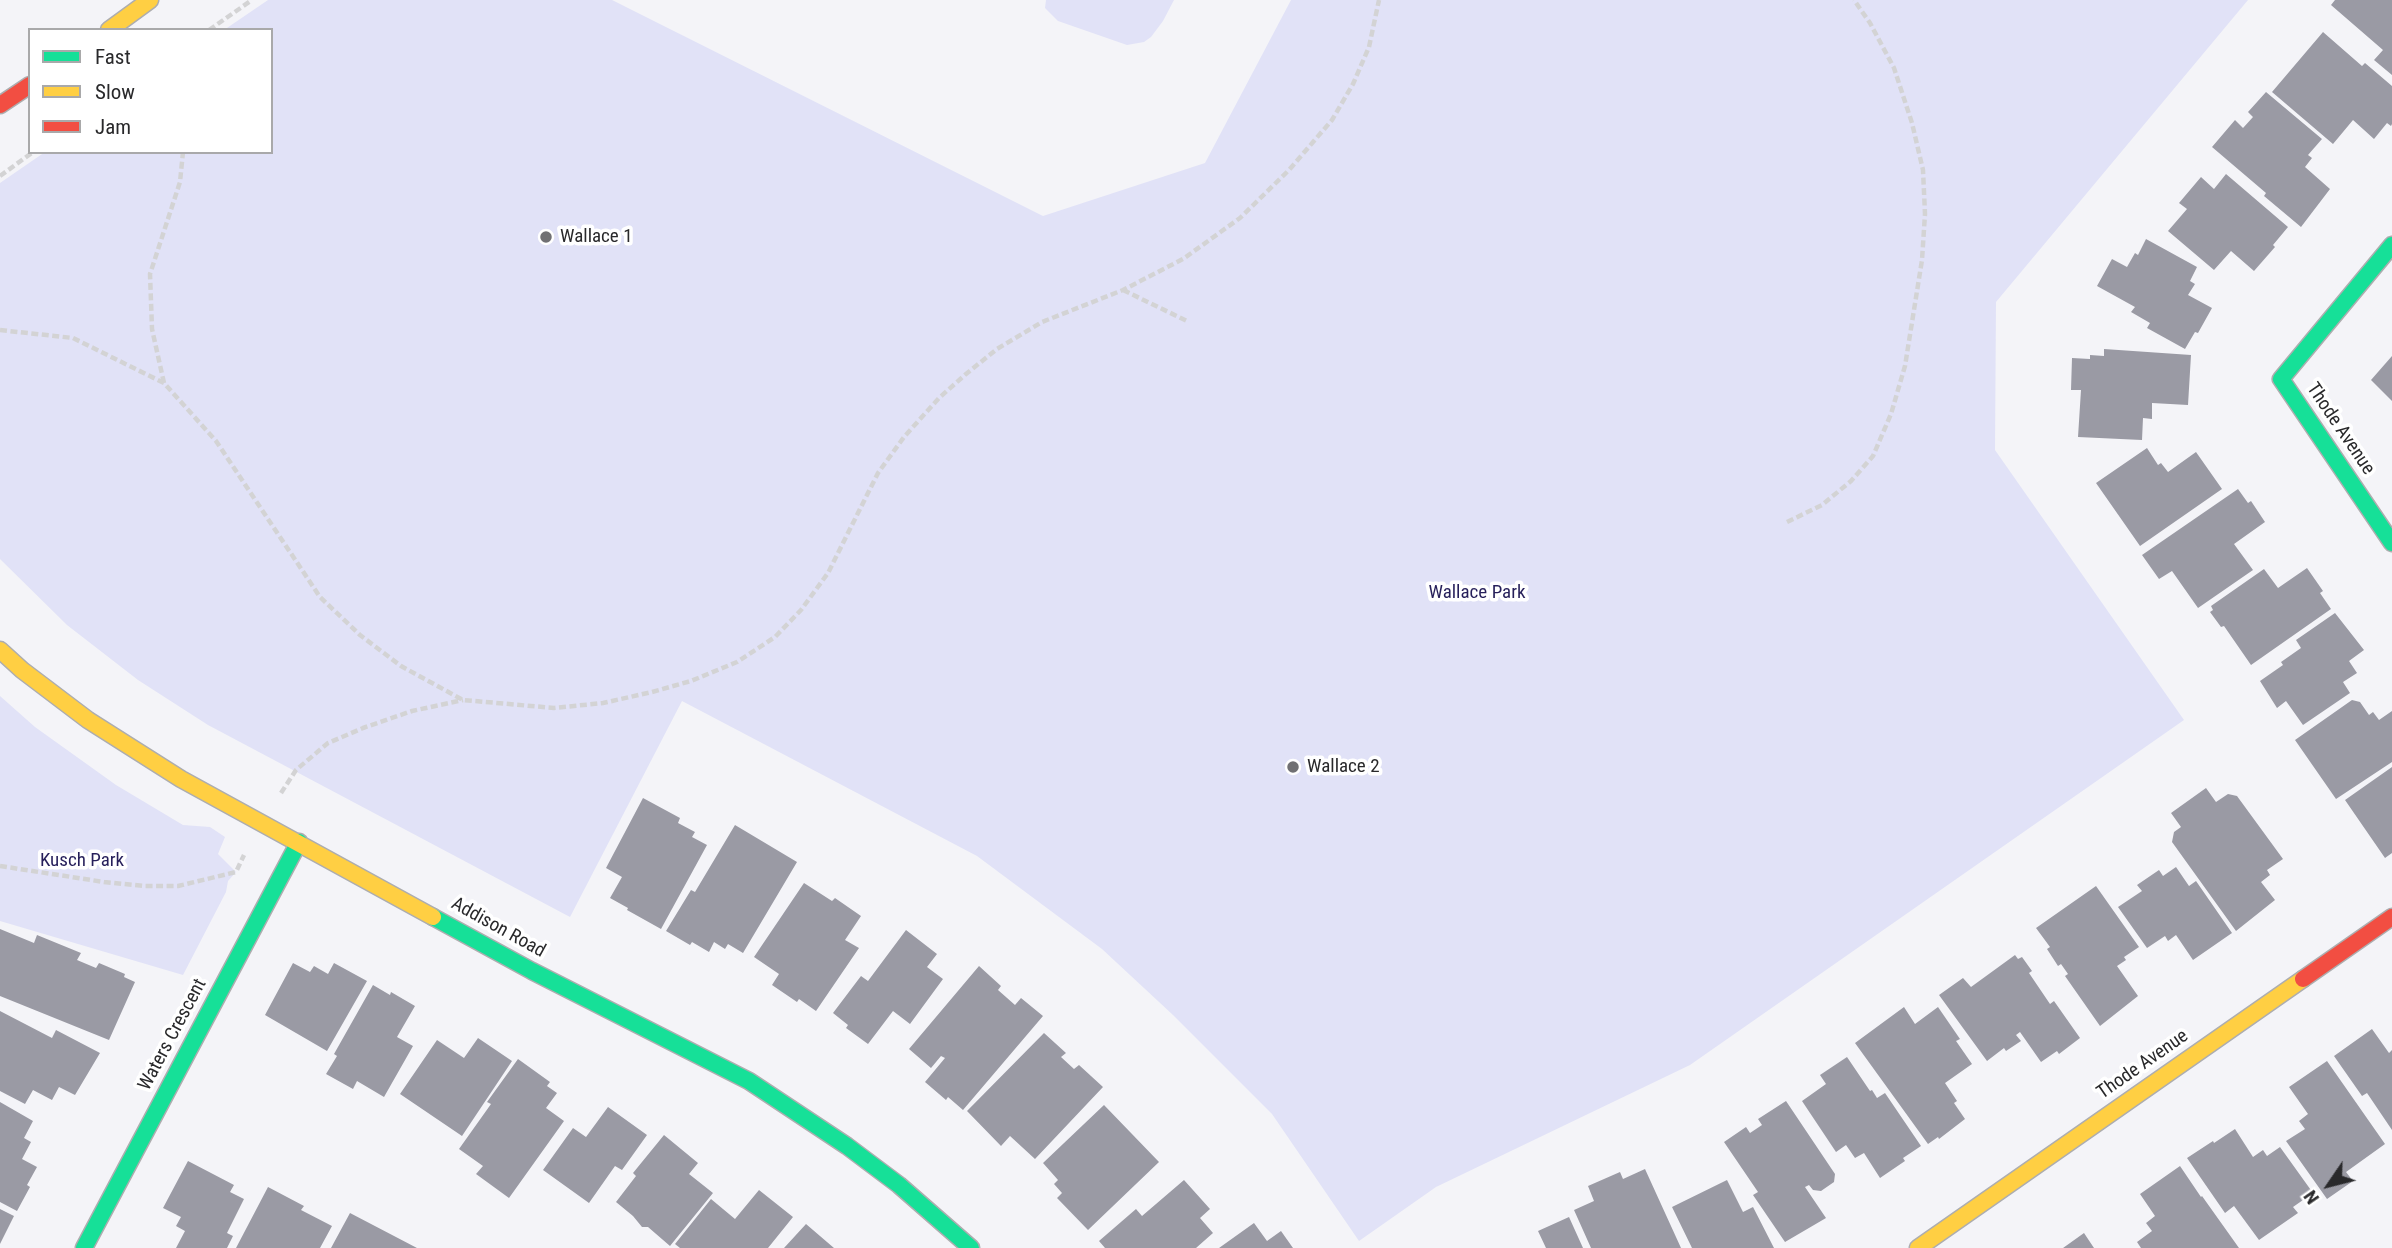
<!DOCTYPE html>
<style>
body{margin:0}
#map{position:relative;width:2392px;height:1248px;overflow:hidden;background:#f4f4f8;font-family:"Roboto Condensed",sans-serif}
canvas{display:block}
.legend{position:absolute;left:28px;top:28px;width:245px;height:126px;box-sizing:border-box;background:#fff;border:2px solid #a9a9aa;margin:0;padding:9px 12px;list-style:none;font-size:21px;color:#29292b}
.legend li{display:flex;align-items:center;gap:14px;height:35px}
.legend b{width:35px;border:2px solid #a9a9aa}
.north{position:absolute;left:2294px;top:1150px;width:70px;height:70px;-webkit-text-stroke:5px #fff;paint-order:stroke;rotate:235deg;font-size:19px;font-weight:700;line-height:28px;text-align:center;color:#29292b}
.north::after{content:'';display:block;margin:auto;width:24px;height:32px;background:#29292b;clip-path:polygon(50% 0,100% 100%,50% 72%,0 100%)}
</style>
<div id="map">
<canvas width="2392" height="1248"></canvas>
<ul class="legend">
<li><b style="height:9px;background:#16e098"></b>Fast</li>
<li><b style="height:9px;background:#ffcf43"></b>Slow</li>
<li><b style="height:9px;background:#f24e42"></b>Jam</li>
</ul>
<div class="north">N</div>
</div>
<script>
const g = document.querySelector('canvas').getContext('2d');
g.lineJoin = 'round';
function fillPath(path, color) {
  g.fillStyle = color;
  g.fill(path, 'evenodd');
}
function shape(rows) {
  const path = new Path2D();
  for (const r of rows) {
    path.moveTo(r[0], r[1]);
    for (let i = 2; i < r.length; i += 2) path.lineTo(r[i], r[i + 1]);
  }
  return path;
}
function strokePath(path, color, width, dash) {
  g.strokeStyle = color;
  g.lineWidth = width;
  g.lineCap = dash ? 'butt' : 'round';
  g.setLineDash(dash || []);
  g.stroke(path);
}
function drawText(font, color, halo, rows, align = 'center') {
  g.font = font + ' "Roboto Condensed",sans-serif';
  g.lineWidth = 7;
  g.setLineDash([]);
  g.textBaseline = 'middle';
  g.strokeStyle = halo;
  g.fillStyle = color;
  for (const [text, x, y, turn = 0] of rows) {
    g.save();
    g.translate(x, y);
    g.rotate((+turn || 0) * Math.PI / 180);
    g.textAlign = isNaN(turn) ? turn : align;
    if (halo) g.strokeText(text, 0, 0);
    g.fillText(text, 0, 0);
    g.restore();
  }
}
fillPath(shape([
 [268,0,612,0,1043,216,1205,163,1291,0,2248,0,1996,302,1995,450,2184,720,1690,1065,1436,1187,1359,1241,1272,1114,1173,1015,1102,949,977,856,682,701,570,917,208,725,138,680,67,625,0,559,0,183,45,152,271,152,271,30,224,30],
 [1046,0,1174,0,1163,21,1151,37,1144,42,1127,45,1058,21,1045,8],
 [0,696,35,727,116,785,183,825,210,827,225,837,218,854,236,872,228,881,226,892,183,975,0,921]
]), '#e1e2f7');
fillPath(shape([
 [2335,0,2392,0,2392,75,2374,60,2383,50,2331,5],
 [2323,32,2362,66,2365,63,2392,86,2392,124,2391,126,2387,123,2374,139,2353,120,2333,144,2272,92],
 [2266,92,2322,139,2308,155,2312,158,2305,167,2330,189,2301,227,2264,196,2266,193,2212,147,2235,120,2243,128,2253,117,2248,112],
 [2226,174,2288,227,2273,245,2275,247,2254,271,2231,251,2214,270,2168,231,2187,209,2179,203,2201,177,2214,189],
 [2146,239,2197,267,2190,281,2195,284,2188,295,2212,308,2198,333,2195,332,2185,349,2147,328,2150,323,2131,312,2135,307,2097,286,2112,259,2127,267,2135,253,2138,255],
 [2104,349,2191,355,2188,405,2152,403,2152,419,2143,418,2142,440,2078,437,2081,390,2071,390,2072,358,2090,359,2090,355,2104,356],
 [2392,356,2392,401,2371,380],
 [2147,448,2158,465,2161,463,2168,472,2196,452,2222,489,2140,546,2096,483],
 [2238,489,2248,503,2251,501,2265,522,2234,544,2253,570,2198,608,2172,571,2159,579,2142,555],
 [2307,568,2323,591,2320,593,2331,609,2251,665,2224,626,2221,627,2210,612,2213,610,2211,606,2264,569,2278,588],
 [2335,613,2364,650,2349,661,2357,673,2343,682,2350,693,2303,725,2286,701,2277,708,2260,681,2283,665,2281,662,2301,648,2296,640],
 [2352,700,2360,702,2369,715,2373,712,2379,720,2392,711,2392,762,2336,799,2295,740],
 [2392,767,2392,853,2385,858,2345,800],
 [2206,788,2216,802,2228,794,2237,796,2283,859,2267,870,2270,875,2261,882,2275,900,2236,931,2172,842,2174,832,2181,827,2171,813],
 [643,798,680,818,678,823,695,832,692,837,707,845,661,929,627,910,628,908,610,898,622,877,606,868],
 [735,825,797,862,743,953,728,944,725,949,714,942,709,952,692,942,690,945,666,931,691,890,695,892],
 [2176,867,2189,886,2196,881,2232,933,2193,960,2176,935,2168,941,2165,936,2147,948,2118,907,2142,891,2137,885,2159,870,2163,876],
 [804,883,832,901,835,898,861,916,845,940,859,948,816,1011,799,999,797,1002,772,985,779,974,754,957],
 [2096,886,2139,947,2124,957,2126,960,2117,966,2138,996,2100,1026,2065,976,2068,974,2061,964,2058,966,2047,949,2050,947,2036,928],
 [0,929,34,943,37,935,81,953,77,960,96,968,99,963,125,974,124,977,135,982,109,1040,0,996],
 [906,930,937,954,927,967,943,979,910,1024,893,1011,868,1044,846,1028,848,1025,833,1013,861,976,868,981],
 [2015,955,2018,959,2022,957,2032,971,2029,973,2050,1004,2054,1001,2080,1038,2059,1054,2057,1051,2041,1062,2020,1032,2016,1035,2021,1041,2006,1051,2004,1048,1987,1061,1939,995,1963,978,1971,987],
 [293,963,310,972,314,966,328,974,334,963,367,981,327,1051,265,1015],
 [979,966,1001,986,998,990,1015,1005,1021,998,1043,1016,963,1110,948,1097,946,1100,925,1082,945,1058,941,1056,931,1068,909,1049],
 [373,985,390,995,391,992,415,1006,397,1037,413,1046,384,1097,357,1081,353,1089,326,1074,337,1056,334,1054],
 [1904,1007,1915,1024,1938,1007,1960,1039,1956,1041,1972,1064,1945,1083,1957,1101,1954,1103,1965,1119,1939,1139,1938,1137,1928,1144,1855,1043],
 [0,1011,52,1038,56,1030,100,1053,75,1095,59,1087,52,1100,33,1090,25,1104,0,1091],
 [2372,1029,2389,1053,2392,1050,2392,1130,2367,1093,2362,1096,2334,1056],
 [1044,1033,1066,1053,1061,1057,1074,1069,1079,1065,1103,1087,1035,1159,1010,1136,1001,1146,967,1111],
 [478,1038,512,1061,462,1136,400,1094,437,1040,464,1058],
 [1847,1057,1870,1091,1872,1090,1877,1098,1885,1093,1921,1146,1903,1158,1905,1161,1880,1178,1864,1153,1855,1158,1846,1145,1836,1152,1802,1101,1826,1084,1820,1075],
 [518,1059,550,1082,547,1086,557,1093,546,1108,564,1121,509,1198,476,1174,483,1166,459,1149,491,1104,487,1102],
 [2327,1061,2385,1144,2346,1172,2353,1181,2327,1199,2286,1141,2305,1129,2299,1121,2308,1114,2289,1087],
 [1786,1101,1835,1174,1834,1182,1821,1191,1813,1190,1809,1185,1805,1187,1826,1218,1785,1242,1753,1195,1758,1192,1724,1142,1746,1127,1750,1133,1762,1125,1758,1119],
 [0,1102,33,1121,24,1138,31,1142,22,1159,37,1167,27,1185,30,1187,17,1211,0,1202],
 [1104,1105,1159,1162,1088,1230,1057,1198,1062,1193,1054,1184,1058,1180,1043,1163],
 [608,1107,647,1135,622,1170,615,1166,589,1203,543,1170,573,1128,586,1137],
 [2235,1129,2253,1157,2263,1150,2267,1156,2280,1147,2313,1193,2293,1207,2298,1213,2259,1240,2234,1206,2225,1213,2187,1158,2213,1141,2214,1143],
 [664,1135,698,1163,689,1174,713,1193,670,1246,648,1227,642,1227,633,1216,616,1202,636,1176,633,1173],
 [188,1161,234,1185,230,1192,244,1199,227,1233,233,1236,227,1248,176,1248,185,1231,176,1226,181,1217,163,1208],
 [2180,1166,2201,1197,2202,1196,2239,1248,2141,1248,2137,1242,2152,1231,2146,1223,2155,1216,2140,1194],
 [1645,1169,1681,1248,1591,1248,1574,1210,1594,1201,1588,1186,1620,1172,1623,1179],
 [1184,1180,1210,1209,1200,1218,1213,1233,1196,1248,1105,1248,1099,1241,1136,1209,1142,1216],
 [1727,1180,1743,1212,1753,1207,1774,1248,1692,1248,1672,1207],
 [268,1187,304,1206,301,1210,332,1226,320,1248,236,1248],
 [759,1190,793,1217,768,1248,680,1248,675,1244,711,1199,735,1219],
 [0,1209,14,1216,0,1244],
 [350,1213,417,1248,331,1248],
 [1569,1217,1583,1248,1546,1248,1538,1231],
 [1254,1223,1267,1241,1281,1231,1293,1248,1219,1248],
 [806,1224,834,1248,784,1248],
 [2084,1233,2094,1248,2063,1248]
]), '#9a9aa4');
const fast = shape([
 [2392,245,2281,379,2392,543],
 [433,917,532,971,749,1081,847,1146,899,1185,971,1248],
 [84,1248,299,842]
]);
const slow = shape([
 [109,30,150,0],
 [0,650,22,670,88,720,181,779,433,917],
 [1918,1248,2303,979]
]);
const jam = shape([
 [0,105,30,85],
 [2303,979,2392,917]
]);
strokePath(fast, '#adadaf', 19);
strokePath(slow, '#adadaf', 19);
strokePath(jam, '#adadaf', 19);
strokePath(shape([
 [209,30,252,0],
 [0,176,33,152],
 [1123,290,1187,321],
 [0,330,73,338,164,383,216,441,320,597,360,635,401,666,463,700,554,708,603,703,652,692,691,681,737,662,775,637,801,610,828,573,878,473,904,437,939,398,966,374,997,349,1042,322,1123,290,1183,259,1240,218,1289,170,1332,120,1353,84,1369,47,1379,0],
 [164,383,152,329,150,274,180,182,183,152],
 [1787,522,1822,505,1851,481,1873,456,1891,414,1905,366,1922,260,1925,214,1923,170,1912,123,1894,68,1870,23,1854,0],
 [281,793,296,770,328,743,363,728,412,711,463,700],
 [0,866,104,882,144,886,178,886,236,872,244,855]
]), '#d3d3d4', 4.5, [7, 3.5]);
strokePath(fast, '#16e098', 16);
strokePath(slow, '#ffcf43', 16);
strokePath(jam, '#f24e42', 16);
for (const [x, y, r, color] of [
 [546,237,7,"#707073"],
 [1293,767,7,"#707073"]
]) {
  const dot = new Path2D();
  dot.arc(x, y, r, 0, 2 * Math.PI);
  g.fillStyle = color;
  g.fill(dot);
  strokePath(dot, '#fff', 2.5);
}
drawText('19px', '#29292b', '#fff', [
 ["Wallace 1",560,237],
 ["Wallace 2",1307,767]
], 'left');
drawText('19px', '#29292b', '#fff', [
 ["Thode Avenue",2340,429,56],
 ["Addison Road",498,928,29],
 ["Waters Crescent",173,1035,-62],
 ["Thode Avenue",2143,1065,-35]
]);
drawText('19px', '#261f5a', '#fff', [
 ["Wallace Park",1477,593],
 ["Kusch Park",82,861]
]);
</script>
